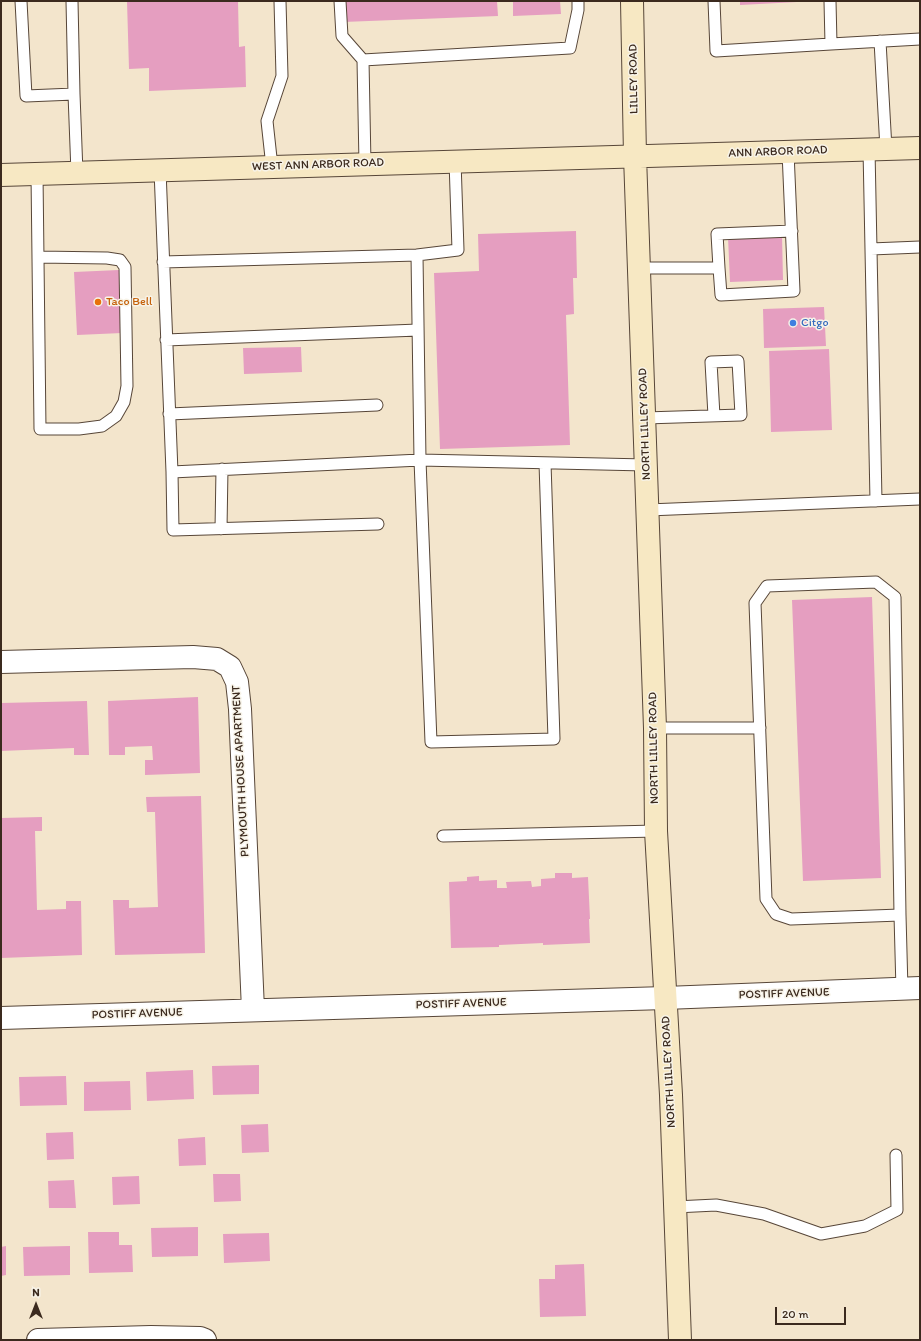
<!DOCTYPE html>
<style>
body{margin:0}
#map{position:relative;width:921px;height:1341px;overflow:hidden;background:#f3e5cc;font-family:Itim,sans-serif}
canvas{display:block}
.frame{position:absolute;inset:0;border:2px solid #3b2a1e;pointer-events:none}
.north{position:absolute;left:16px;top:1285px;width:40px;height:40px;-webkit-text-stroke:3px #f7f3e8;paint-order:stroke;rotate:0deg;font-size:11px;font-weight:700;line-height:16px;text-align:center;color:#3b2a1e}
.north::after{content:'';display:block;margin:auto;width:14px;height:18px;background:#3b2a1e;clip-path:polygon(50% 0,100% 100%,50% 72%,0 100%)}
.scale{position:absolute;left:775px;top:1307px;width:71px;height:18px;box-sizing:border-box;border:2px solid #3b2a1e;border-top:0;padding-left:5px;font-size:12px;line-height:14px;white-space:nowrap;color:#3b2a1e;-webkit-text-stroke:3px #f7f3e8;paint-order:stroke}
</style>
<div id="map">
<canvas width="921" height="1341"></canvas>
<div class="frame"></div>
<div class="north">N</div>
<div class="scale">20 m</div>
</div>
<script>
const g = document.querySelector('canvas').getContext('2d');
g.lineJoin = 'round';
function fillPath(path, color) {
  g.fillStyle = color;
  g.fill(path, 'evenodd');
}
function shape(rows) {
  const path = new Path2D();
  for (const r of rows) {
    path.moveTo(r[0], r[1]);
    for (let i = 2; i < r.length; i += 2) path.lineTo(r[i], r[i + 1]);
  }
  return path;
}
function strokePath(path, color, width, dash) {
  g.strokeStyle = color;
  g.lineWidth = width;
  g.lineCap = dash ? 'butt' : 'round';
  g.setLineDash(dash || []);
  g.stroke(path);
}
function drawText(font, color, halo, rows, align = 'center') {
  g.font = font + ' Itim,sans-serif';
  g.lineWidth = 3;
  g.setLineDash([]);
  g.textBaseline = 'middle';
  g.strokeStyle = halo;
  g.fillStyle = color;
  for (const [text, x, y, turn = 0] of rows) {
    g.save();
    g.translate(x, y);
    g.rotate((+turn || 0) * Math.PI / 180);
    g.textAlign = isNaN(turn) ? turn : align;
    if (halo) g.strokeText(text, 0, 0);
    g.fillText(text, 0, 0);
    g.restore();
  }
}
fillPath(shape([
 [127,1,238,1,239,47,245,46,246,87,149,91,149,68,129,69],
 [342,1,497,1,498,16,343,22],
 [513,1,560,1,561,14,513,16],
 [740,1,797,1,797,2,740,5],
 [576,231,577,278,573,278,574,314,566,315,570,445,440,449,434,273,479,271,478,234],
 [782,235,783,280,730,282,728,237],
 [119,270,122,333,77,335,74,272],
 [824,307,826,346,764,348,763,309],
 [301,347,302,372,244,374,243,348],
 [829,349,832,430,771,432,769,351],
 [872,597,881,878,803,881,792,600],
 [198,697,200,773,145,775,145,760,153,760,152,746,125,747,125,755,109,755,108,701],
 [87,701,89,755,74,755,74,748,1,751,1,703],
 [201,796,205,953,115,955,113,900,129,900,129,908,158,907,155,812,147,812,146,797],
 [42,817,42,831,35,831,37,910,66,909,66,901,81,901,82,955,1,958,1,818],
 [555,873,572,873,572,878,588,877,590,919,589,919,590,943,543,945,543,943,499,945,499,947,451,948,449,882,467,881,467,877,479,876,479,881,497,880,497,888,507,888,506,882,531,881,532,887,541,886,541,879,555,878],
 [259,1065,259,1094,213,1095,212,1066],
 [193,1070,194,1099,147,1101,146,1072],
 [66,1076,67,1105,20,1106,19,1077],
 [130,1081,131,1110,84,1111,84,1082],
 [268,1124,269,1152,242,1153,241,1125],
 [73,1132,74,1159,47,1160,46,1133],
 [205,1137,206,1165,179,1166,178,1139],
 [213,1174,240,1174,241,1201,214,1202],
 [139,1176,140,1204,113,1205,112,1177],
 [74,1180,76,1208,49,1208,48,1181],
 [198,1227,198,1256,152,1257,151,1228],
 [88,1232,119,1232,119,1245,132,1245,133,1272,89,1273],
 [269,1233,270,1261,224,1263,223,1234],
 [6,1246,6,1275,1,1276,1,1247],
 [70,1246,70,1275,24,1276,23,1247],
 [584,1264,586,1316,540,1317,539,1279,555,1279,555,1265]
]), '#e59ec0');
const lane = shape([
 [21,1,26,96,74,94,77,173],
 [72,1,74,94],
 [340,1,342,36,363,60],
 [714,1,716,51,831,44,830,1],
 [880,41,886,149],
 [831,44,920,39],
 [869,149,876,501],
 [365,164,363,60,570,48,578,10,578,1],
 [272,167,267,121,282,76,280,1],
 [160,170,172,472,420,460,646,465],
 [37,174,40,429,79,429,102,426,116,416,124,402,127,386,125,267,120,260,107,258,38,257],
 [871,249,920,247],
 [417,255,458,250,455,161],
 [163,262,417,255,420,460,431,742,554,739,545,463],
 [639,268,719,268,721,295,794,291,788,152],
 [719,268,717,234,792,231],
 [166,340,418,330],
 [169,414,377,405],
 [645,418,741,415,738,361,711,362,714,416],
 [172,472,173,530,378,524],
 [648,510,920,499],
 [221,529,222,469],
 [655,728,760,728],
 [443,836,656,831],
 [900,915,895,597,876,582,767,586,755,603,766,899,776,914,791,919,900,915,902,990],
 [675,1207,716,1205,764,1214,821,1234,865,1226,897,1210,896,1155]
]);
const street = shape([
 [1,662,193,657,217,659,230,667,237,682,240,709,253,1010],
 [1,1018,665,998,920,988],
 [38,1340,151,1337,200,1338,205,1340]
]);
const secondary = shape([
 [632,1,635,156,655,728,656,831,671,1095,680,1340],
 [1,175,920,148]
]);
strokePath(lane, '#574638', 13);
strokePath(street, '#574638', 24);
strokePath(secondary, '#574638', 24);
strokePath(lane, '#fff', 11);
strokePath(street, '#fff', 22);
strokePath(secondary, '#f7e8c3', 22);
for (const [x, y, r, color] of [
 [98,302,4,"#e8710a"],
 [793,323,4,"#3f7fe0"]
]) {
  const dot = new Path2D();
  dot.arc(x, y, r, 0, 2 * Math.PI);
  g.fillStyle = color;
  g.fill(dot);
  strokePath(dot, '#f7f3e8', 1.5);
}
drawText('12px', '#3b2a1e', '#f7f3e8', [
 ["LILLEY ROAD",634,79,-91],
 ["ANN ARBOR ROAD",778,152,-2],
 ["WEST ANN ARBOR ROAD",318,165,-2],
 ["NORTH LILLEY ROAD",645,424,-92],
 ["NORTH LILLEY ROAD",654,748,-91],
 ["PLYMOUTH HOUSE APARTMENT",241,771,-93],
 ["POSTIFF AVENUE",784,994,-2],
 ["POSTIFF AVENUE",461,1004,-2],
 ["POSTIFF AVENUE",137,1014,-2],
 ["NORTH LILLEY ROAD",669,1072,-93]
]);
drawText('12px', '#c56008', '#f7f3e8', [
 ["Taco Bell",106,302]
], 'left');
drawText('12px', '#366cbe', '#f7f3e8', [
 ["Citgo",801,323]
], 'left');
</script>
